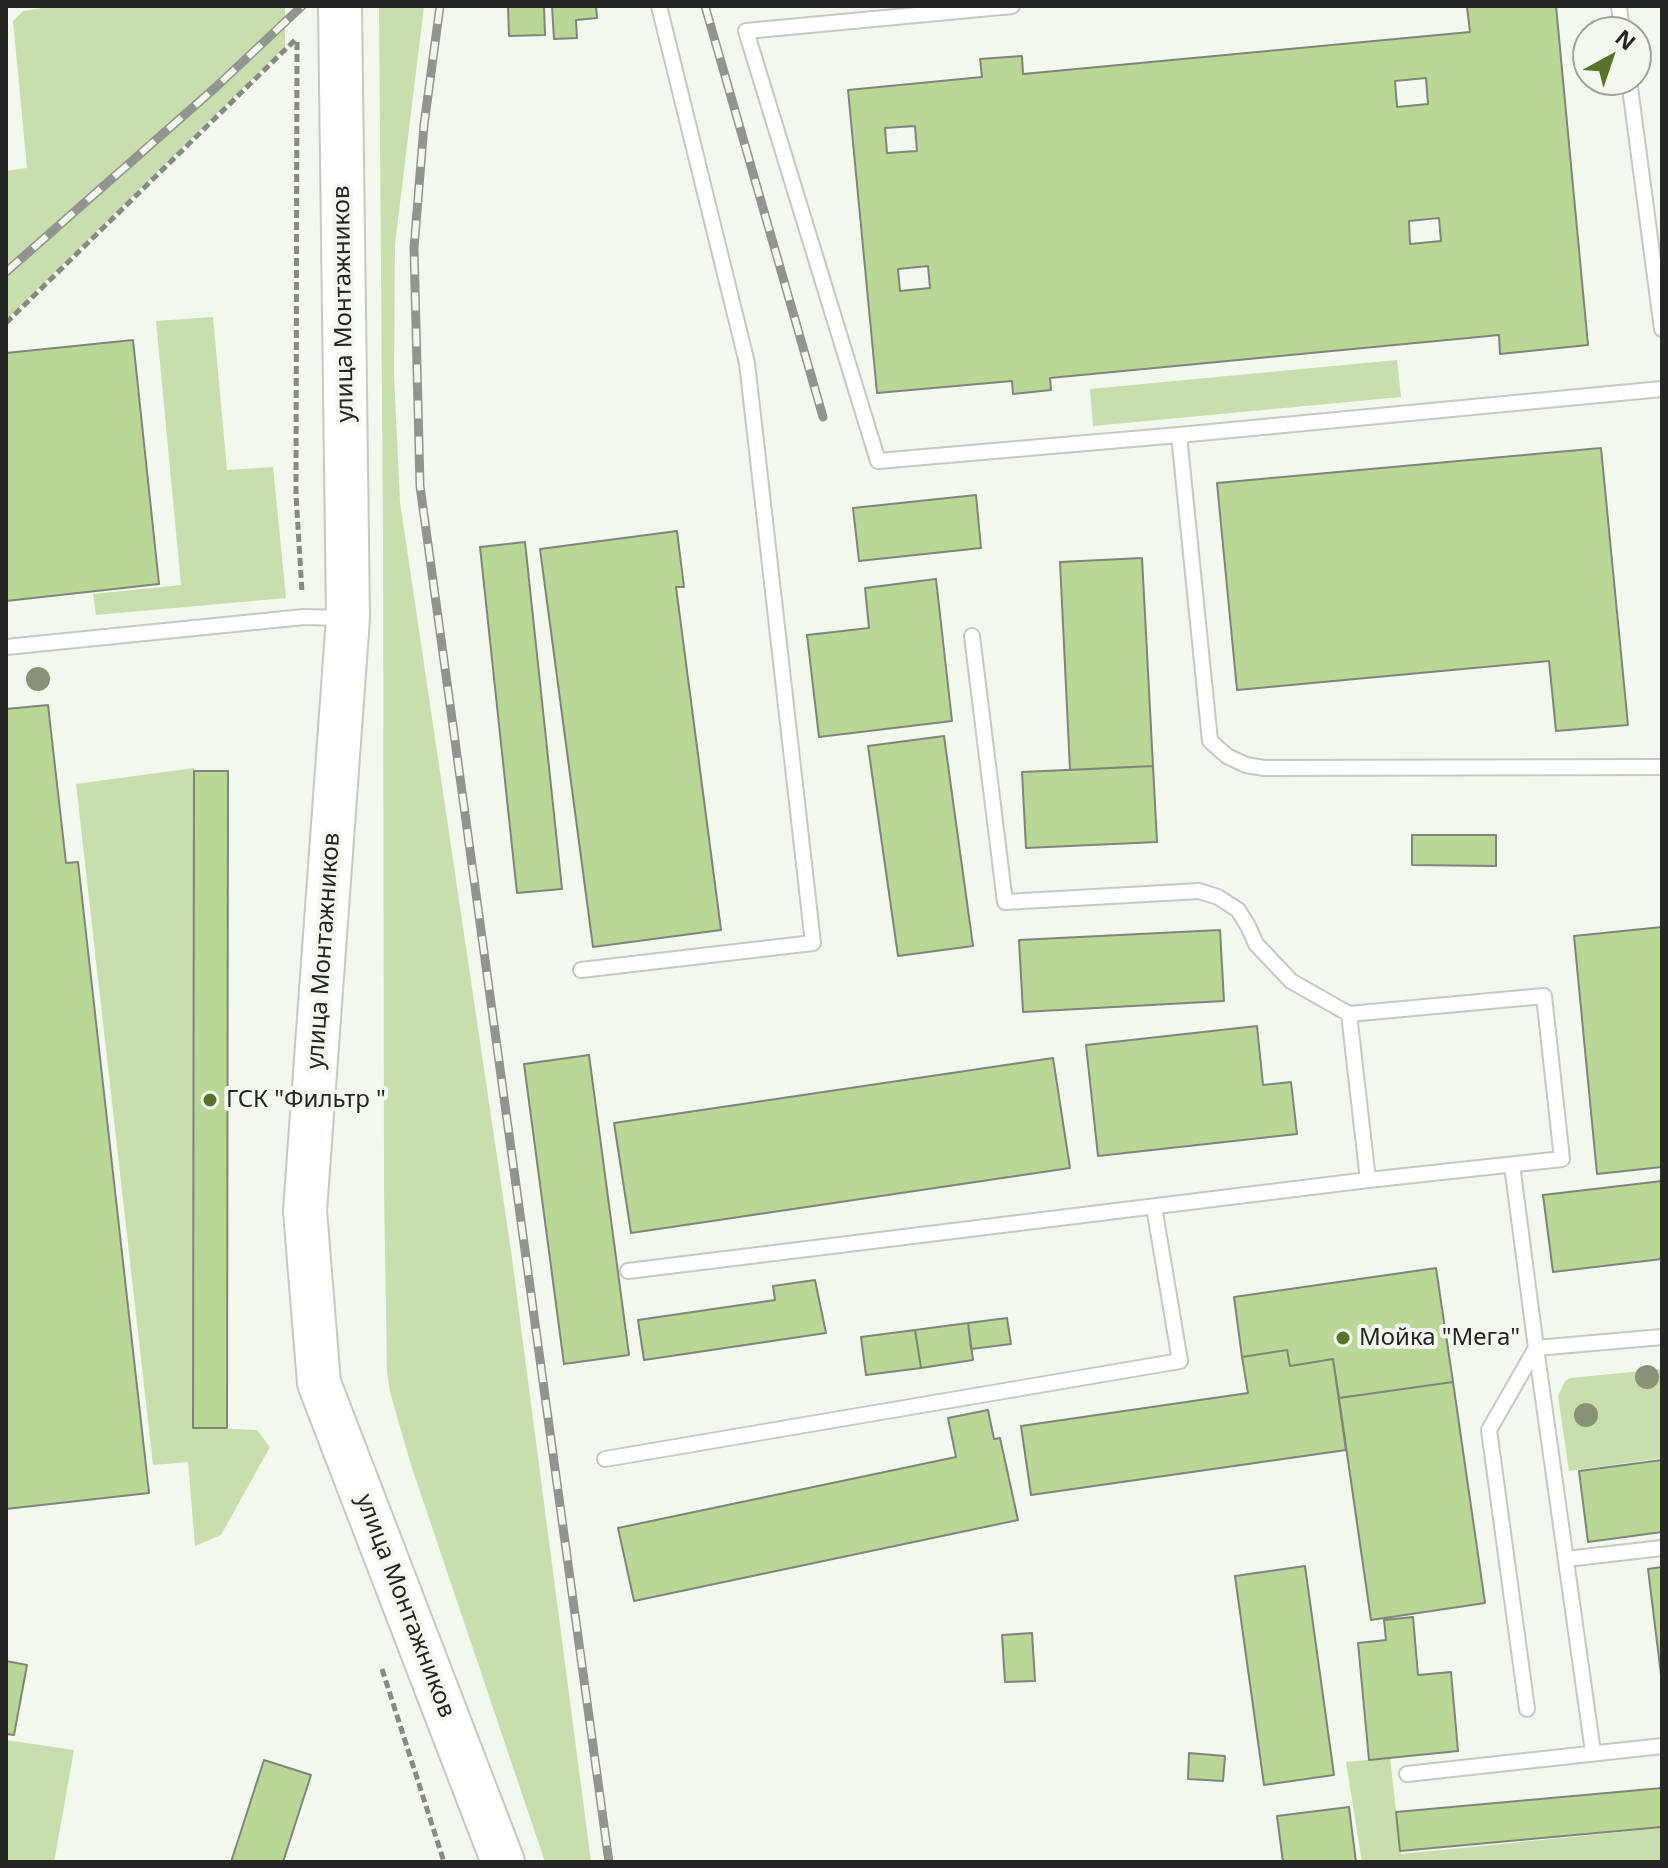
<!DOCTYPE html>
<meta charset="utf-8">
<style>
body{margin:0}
#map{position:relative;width:1668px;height:1868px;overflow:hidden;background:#f3f8ee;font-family:"Noto Sans",sans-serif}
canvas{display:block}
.frame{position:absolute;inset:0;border:8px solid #252623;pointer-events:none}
.north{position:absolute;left:1572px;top:16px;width:80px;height:80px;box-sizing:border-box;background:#f3f8ee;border:2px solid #a1a49d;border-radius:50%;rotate:40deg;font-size:22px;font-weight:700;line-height:32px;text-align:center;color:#252623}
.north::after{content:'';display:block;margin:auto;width:28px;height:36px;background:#577428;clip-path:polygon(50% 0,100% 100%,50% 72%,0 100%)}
</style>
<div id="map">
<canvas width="1668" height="1868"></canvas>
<div class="frame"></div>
<div class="north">N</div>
</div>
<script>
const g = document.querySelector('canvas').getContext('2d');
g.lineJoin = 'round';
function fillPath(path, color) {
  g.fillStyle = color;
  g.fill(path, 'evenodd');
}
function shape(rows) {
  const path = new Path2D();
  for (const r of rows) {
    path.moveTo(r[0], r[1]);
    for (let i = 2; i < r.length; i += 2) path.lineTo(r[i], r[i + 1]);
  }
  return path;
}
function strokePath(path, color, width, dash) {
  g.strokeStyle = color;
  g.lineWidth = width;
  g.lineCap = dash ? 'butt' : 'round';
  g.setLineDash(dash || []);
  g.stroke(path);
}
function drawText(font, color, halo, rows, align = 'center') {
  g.font = font + ' "Noto Sans",sans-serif';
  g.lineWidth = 8;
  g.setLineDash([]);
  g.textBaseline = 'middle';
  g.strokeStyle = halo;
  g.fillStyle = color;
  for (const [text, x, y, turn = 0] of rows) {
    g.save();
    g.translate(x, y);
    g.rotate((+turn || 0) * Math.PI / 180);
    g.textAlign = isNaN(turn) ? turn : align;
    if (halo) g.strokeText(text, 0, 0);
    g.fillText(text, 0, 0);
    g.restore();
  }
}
fillPath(shape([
 [55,6,285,6,285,47,6,320,6,171,27,168,13,21,23,11],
 [379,6,424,6,395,244,394,375,400,502,511,1251,591,1862,545,1862,411,1465,390,1392,387,1372,384,1189,383,537],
 [213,317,227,470,273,467,286,598,96,615,93,594,181,585,156,321],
 [1397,360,1401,397,1093,426,1090,389],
 [194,768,193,1427,257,1430,270,1447,221,1535,195,1546,188,1462,153,1465,76,784],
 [1662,1369,1662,1458,1569,1471,1558,1396,1565,1381,1570,1378],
 [6,1740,74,1750,54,1862,6,1862],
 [1390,1758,1401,1854,1662,1828,1662,1862,1362,1862,1346,1762]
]), '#c8deac');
const building = shape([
 [508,6,544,6,545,35,509,36,508,6],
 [552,6,596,6,597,18,576,20,577,38,554,39,552,6],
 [1556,6,1588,345,1500,354,1499,335,1050,378,1051,390,1013,394,1012,381,877,393,848,90,982,77,980,59,1022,56,1023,74,1470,32,1467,7,1556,6],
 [1426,78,1428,104,1397,107,1395,81,1426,78],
 [915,126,917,151,887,153,885,128,915,126],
 [1439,218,1441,241,1410,244,1409,221,1439,218],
 [928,266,930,288,900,291,898,269,928,266],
 [133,340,159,584,6,601,6,353,133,340],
 [1601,448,1628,725,1556,731,1549,661,1237,690,1217,483,1601,448],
 [976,495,981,548,859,561,853,508,976,495],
 [677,531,684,587,676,587,721,930,593,947,540,549,677,531],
 [525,542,562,889,517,893,480,547,525,542],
 [1142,558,1153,766,1070,770,1060,562,1142,558],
 [936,579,952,721,819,737,807,635,869,628,865,588,936,579],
 [48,705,66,863,78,862,149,1493,6,1509,6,709,48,705],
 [944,736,973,946,898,956,868,746,944,736],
 [1153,766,1157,842,1026,848,1022,772,1153,766],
 [194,771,228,771,227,1428,193,1428,194,771],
 [1412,835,1496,835,1496,866,1412,865,1412,835],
 [1662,927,1662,1167,1597,1174,1574,936,1662,927],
 [1220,930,1224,1001,1023,1012,1019,940,1220,930],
 [1257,1026,1263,1085,1291,1082,1297,1134,1098,1156,1086,1045,1257,1026],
 [589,1055,629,1355,564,1364,524,1064,589,1055],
 [1053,1058,1070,1168,631,1233,614,1123,1053,1058],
 [1662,1181,1662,1259,1553,1272,1543,1195,1662,1181],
 [1436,1268,1453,1382,1339,1398,1333,1359,1290,1366,1287,1350,1242,1357,1234,1297,1436,1268],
 [815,1280,826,1333,644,1360,638,1320,775,1300,773,1286,815,1280],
 [1007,1318,1011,1344,971,1349,968,1323,1007,1318],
 [968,1323,973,1360,921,1368,915,1330,968,1323],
 [915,1330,921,1368,866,1375,861,1337,915,1330],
 [1287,1350,1290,1366,1333,1359,1346,1450,1031,1495,1021,1426,1248,1393,1242,1357,1287,1350],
 [1453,1382,1485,1603,1371,1620,1339,1398,1453,1382],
 [988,1410,994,1439,1000,1438,1018,1520,634,1601,618,1528,956,1457,948,1418,988,1410],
 [1662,1460,1662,1532,1588,1542,1579,1471,1662,1460],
 [1305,1566,1334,1775,1264,1785,1235,1576,1305,1566],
 [1662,1567,1662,1683,1648,1569,1662,1567],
 [1413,1617,1418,1675,1451,1672,1458,1751,1369,1760,1358,1643,1386,1640,1384,1620,1413,1617],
 [1032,1633,1035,1681,1005,1682,1002,1635,1032,1633],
 [6,1661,27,1665,14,1735,6,1734,6,1661],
 [1189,1753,1225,1756,1223,1781,1188,1779,1189,1753],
 [264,1760,311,1775,283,1862,231,1862,264,1760],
 [1662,1788,1662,1827,1400,1851,1396,1812,1662,1788],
 [1349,1807,1356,1862,1283,1862,1277,1816,1349,1807]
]);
fillPath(building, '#bad895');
strokePath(building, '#80847b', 2);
const service = shape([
 [1012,6,746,31,878,461,1179,435,1210,741,1227,756,1246,765,1264,768,1662,767],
 [1619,6,1622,32],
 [1629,80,1662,329],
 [1179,435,1662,389],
 [6,647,304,617,344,618],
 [581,970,813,943,747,363,659,6],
 [1349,1014,1368,1180],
 [1512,1165,1536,1348,1662,1337],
 [628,1271,1368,1180,1562,1159,1544,996,1349,1014,1291,981,1256,944,1248,926,1238,910,1218,897,1199,891,1005,902,972,636],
 [605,1459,1180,1361,1154,1207],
 [1566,1559,1662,1548],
 [1527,1709,1489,1430,1536,1348,1593,1752],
 [1407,1774,1662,1746]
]);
const secondary = shape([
 [340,6,348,618,305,1211,319,1383,503,1862]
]);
strokePath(service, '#c5cac0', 18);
strokePath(secondary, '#c5cac0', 46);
strokePath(shape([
 [297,42,296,495,302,592],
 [6,323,296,39],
 [382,1669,444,1862]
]), '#878a84', 5, [8, 4]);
strokePath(service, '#fff', 14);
strokePath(secondary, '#fff', 42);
const rail = shape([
 [440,6,424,125,414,248,420,486,609,1862],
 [705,6,823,417],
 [6,272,216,87,302,6]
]);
strokePath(rail, '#92958f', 9);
strokePath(rail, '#f3f8ee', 6, [18]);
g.fillStyle = '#879374';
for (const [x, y] of [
 [38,679],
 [1647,1377],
 [1586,1415]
]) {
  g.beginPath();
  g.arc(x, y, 12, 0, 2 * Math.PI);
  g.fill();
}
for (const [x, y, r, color] of [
 [210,1100,8,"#577428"],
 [1343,1338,8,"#577428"]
]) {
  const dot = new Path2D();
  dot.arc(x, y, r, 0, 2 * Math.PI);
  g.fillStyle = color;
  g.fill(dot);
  strokePath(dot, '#f3f8ee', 3);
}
drawText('24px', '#252623', '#f3f8ee', [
 ["улица Монтажников",344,304,-91],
 ["улица Монтажников",324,951,-86],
 ["улица Монтажников",405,1606,69]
]);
drawText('24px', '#252623', '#f3f8ee', [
 ["ГСК \"Фильтр \"",226,1100],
 ["Мойка \"Мега\"",1359,1338]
], 'left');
</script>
